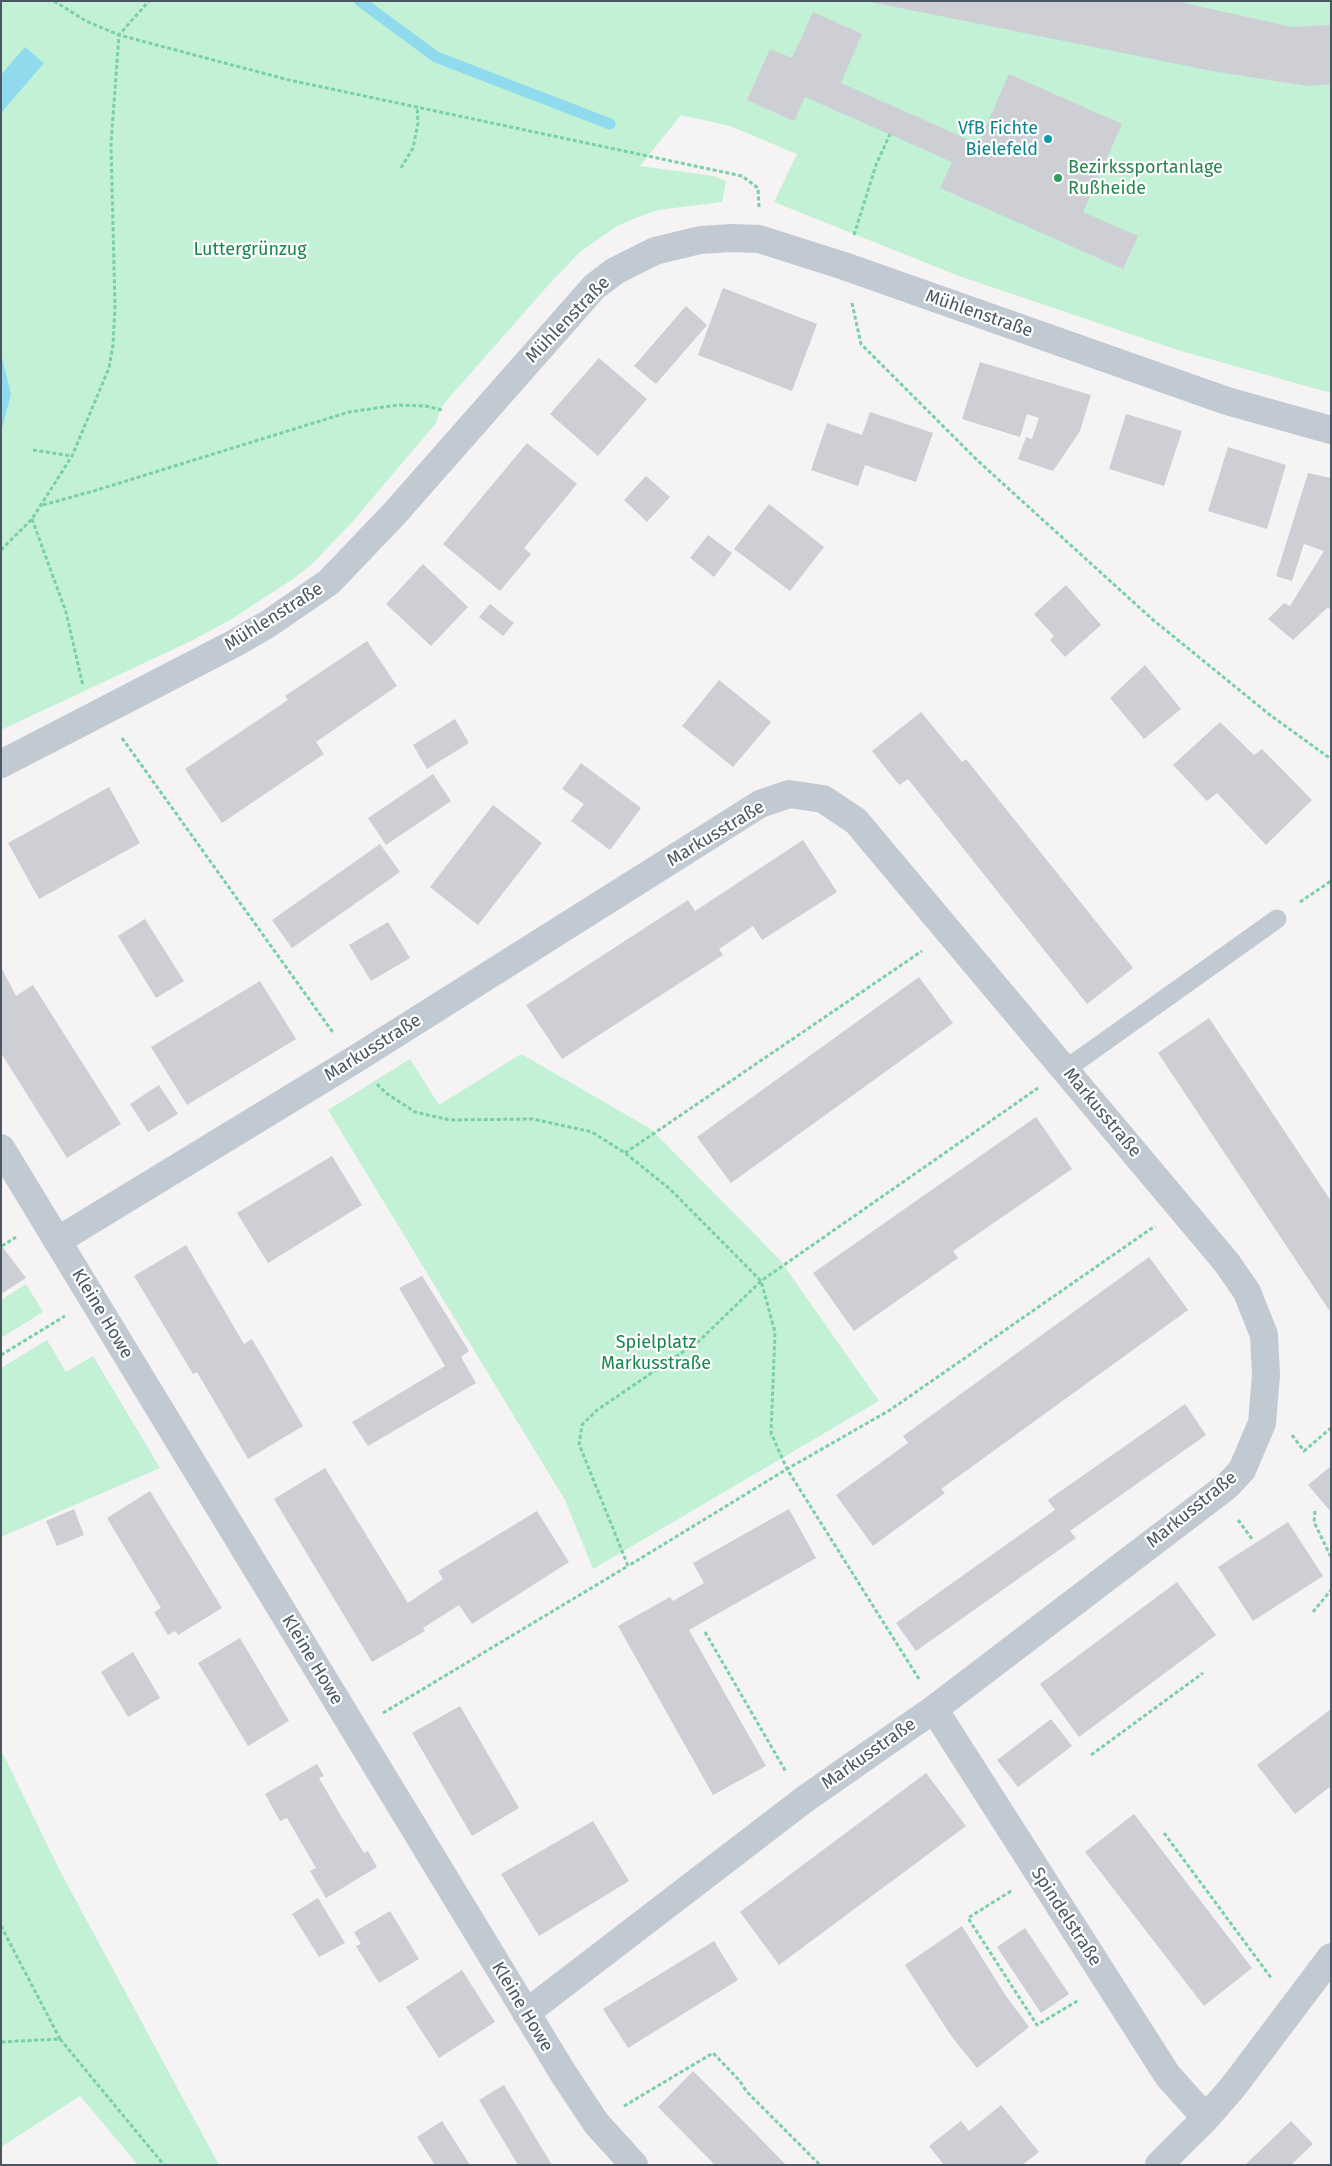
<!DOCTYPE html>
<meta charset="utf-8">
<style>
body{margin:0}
#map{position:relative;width:1332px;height:2166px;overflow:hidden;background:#f5f3f3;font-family:"Fira Sans",sans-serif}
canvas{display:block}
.frame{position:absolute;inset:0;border:2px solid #4a5661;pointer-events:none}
</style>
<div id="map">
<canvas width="1332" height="2166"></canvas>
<div class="frame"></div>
</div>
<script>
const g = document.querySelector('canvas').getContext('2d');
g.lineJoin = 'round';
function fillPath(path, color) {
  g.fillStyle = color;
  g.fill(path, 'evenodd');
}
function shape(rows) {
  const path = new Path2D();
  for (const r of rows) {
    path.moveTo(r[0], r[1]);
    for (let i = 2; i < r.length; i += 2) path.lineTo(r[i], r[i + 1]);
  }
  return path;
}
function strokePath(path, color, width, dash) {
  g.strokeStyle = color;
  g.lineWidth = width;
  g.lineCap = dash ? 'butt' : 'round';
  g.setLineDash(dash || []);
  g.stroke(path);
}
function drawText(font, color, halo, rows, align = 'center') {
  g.font = font + ' "Fira Sans",sans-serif';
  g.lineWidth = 4.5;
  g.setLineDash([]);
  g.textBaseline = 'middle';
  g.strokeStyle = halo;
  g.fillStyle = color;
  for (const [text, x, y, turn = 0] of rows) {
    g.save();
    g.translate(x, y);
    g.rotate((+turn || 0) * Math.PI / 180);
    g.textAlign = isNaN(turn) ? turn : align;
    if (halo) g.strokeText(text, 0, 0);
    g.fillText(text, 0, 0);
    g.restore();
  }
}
fillPath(shape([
 [1,1,1331,1,1331,393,1181,351,959,276,774,202,797,154,730,126,681,115,640,166,714,176,726,181,722,202,658,210,638,217,617,226,580,252,551,282,448,399,441,408,436,423,354,520,312,564,293,579,230,620,191,641,1,730],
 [521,1054,651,1129,780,1260,879,1401,593,1569,565,1500,328,1110,410,1059,439,1105],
 [26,1284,43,1312,1,1338,1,1300],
 [47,1340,66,1372,93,1356,160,1468,1,1537,1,1368],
 [1,1750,61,1873,219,2165,138,2165,80,2096,1,2147]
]), '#c3f1d5');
fillPath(shape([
 [25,47,44,63,1,113,1,75],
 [1,354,11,394,1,432]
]), '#90daee');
strokePath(shape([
 [360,1,436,57,610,124]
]), '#90daee', 11);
fillPath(shape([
 [866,1,1175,1,1292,27,1331,25,1331,84,1307,86,1212,71],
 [813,12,862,34,841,83,978,144,1009,74,1122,124,1083,212,1138,236,1123,269,940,188,952,162,805,97,794,121,747,100,770,49,792,58],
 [723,288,817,324,792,391,698,355],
 [686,306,707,325,656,384,634,366],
 [599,358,647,399,598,456,550,414],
 [980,362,1091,395,1080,431,1053,471,1018,459,1026,437,1032,439,1039,418,1027,414,1020,437,962,419],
 [870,412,933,433,916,482,865,465,858,486,811,470,827,423,862,435],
 [1126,414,1182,431,1164,486,1109,469],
 [527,443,577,484,524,548,531,554,500,591,443,544],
 [1228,447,1286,465,1267,529,1208,511],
 [1308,473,1331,478,1331,609,1327,608,1293,640,1268,619,1284,603,1290,606,1324,551,1304,544,1292,581,1276,576],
 [646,476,670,497,647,522,624,500],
 [769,504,824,547,790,591,734,549],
 [708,535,732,553,714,577,690,558],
 [423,564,468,607,431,646,386,604],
 [1066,585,1101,625,1065,657,1050,640,1054,636,1034,614],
 [490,604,514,623,503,636,479,617],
 [367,641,397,686,316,742,324,754,222,823,185,769,288,700,285,696],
 [1145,665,1181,709,1144,739,1110,698],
 [719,680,771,722,733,767,682,726],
 [921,712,962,762,966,759,1133,968,1087,1004,908,779,899,785,872,751],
 [455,719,469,743,427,769,413,745],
 [1220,722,1254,755,1262,749,1312,800,1266,845,1217,793,1207,801,1173,765],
 [581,763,641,808,610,850,571,821,584,804,562,789],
 [433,774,451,801,386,845,368,818],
 [109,787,140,843,39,899,8,843],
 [493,805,542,843,478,925,430,887],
 [803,840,837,892,762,940,753,926,719,949,723,955,562,1059,526,1005,688,900,695,911],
 [380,844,400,872,292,948,272,920],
 [145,919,184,981,156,998,118,936],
 [388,922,410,958,371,981,349,945],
 [1,967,16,996,33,985,121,1124,67,1158,1,1053],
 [919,977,953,1023,731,1183,697,1137],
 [260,981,296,1039,187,1105,151,1047],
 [1209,1018,1331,1201,1331,1313,1158,1053],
 [159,1085,178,1114,148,1132,130,1104],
 [1036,1117,1072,1169,953,1251,958,1258,854,1331,813,1273],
 [332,1156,362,1205,268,1263,237,1213],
 [1,1245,26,1278,1,1294],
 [186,1245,244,1344,252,1339,303,1426,248,1459,197,1372,193,1374,134,1276],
 [1149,1257,1188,1310,941,1489,945,1493,873,1546,836,1495,908,1443,903,1436],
 [422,1276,469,1351,461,1357,476,1383,368,1446,352,1422,445,1366,399,1288],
 [1185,1404,1206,1435,1070,1531,1076,1538,916,1651,896,1623,1055,1510,1048,1500],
 [1331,1466,1331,1512,1308,1485],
 [325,1468,408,1603,443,1579,438,1571,537,1511,569,1562,472,1624,459,1605,423,1628,425,1631,372,1662,274,1499],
 [150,1491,222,1608,178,1635,175,1631,168,1635,154,1612,161,1608,107,1518],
 [74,1509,84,1535,57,1546,46,1521],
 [789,1509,816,1558,689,1630,766,1766,713,1795,618,1626,670,1597,673,1601,704,1583,693,1563],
 [1288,1522,1323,1576,1253,1621,1218,1567],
 [1177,1582,1216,1635,1079,1737,1040,1684],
 [240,1638,289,1721,248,1746,198,1663],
 [133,1652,160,1698,128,1717,101,1672],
 [460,1706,519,1808,472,1836,412,1733],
 [1331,1709,1331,1786,1295,1814,1257,1765],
 [1051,1719,1072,1746,1018,1787,997,1760],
 [317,1764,324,1776,319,1778,341,1816,364,1853,368,1851,377,1867,326,1898,310,1871,316,1868,287,1818,280,1821,265,1794],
 [926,1773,966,1826,779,1965,740,1912],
 [1134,1814,1252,1968,1204,2006,1085,1852],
 [593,1821,629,1881,539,1936,501,1874],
 [318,1898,345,1943,319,1957,292,1914],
 [390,1911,419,1959,379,1983,356,1946,361,1944,354,1932],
 [962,1926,1006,1996,1029,2027,977,2068,952,2037,905,1965],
 [1025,1928,1069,1994,1041,2013,997,1947],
 [714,1941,738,1980,628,2048,603,2009],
 [462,1970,495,2022,439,2058,406,2007],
 [693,2071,750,2128,786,2165,715,2165,658,2107],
 [504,2085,552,2165,518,2165,479,2100],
 [1001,2105,1039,2152,1022,2165,944,2165,929,2146,961,2121,969,2131],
 [442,2121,470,2165,435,2165,417,2137],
 [1291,2121,1313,2144,1291,2165,1245,2165]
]), '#cdcfd5');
strokePath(shape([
 [54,1,86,21,119,35,289,80,742,176,758,188,759,207],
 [401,168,413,148,418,123,417,106],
 [854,235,876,165,890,134],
 [852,303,861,344,978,461,1152,619,1270,715,1331,759],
 [33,450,72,456],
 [43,505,97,490,349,412,398,405,426,406,442,410],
 [32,519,66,612,83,686],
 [1,550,32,519,72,456,109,368,113,345,115,307,111,144,119,35,149,1],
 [122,738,334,1034],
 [1300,902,1331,881],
 [377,1084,386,1093,415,1112,450,1120,533,1119,592,1132,625,1153,670,1189,761,1281,775,1332,771,1433,787,1469,628,1566],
 [625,1153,922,951],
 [2,1246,16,1237],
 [1,1355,65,1316],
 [1292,1435,1304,1451,1331,1428],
 [1315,1511,1314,1522,1331,1557],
 [1238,1520,1252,1539],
 [1313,1612,1331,1590],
 [705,1632,786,1772],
 [919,1679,787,1469,890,1410,1155,1226],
 [383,1713,628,1566,579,1444,582,1425,597,1410,699,1341,761,1281,1038,1088],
 [1091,1755,1203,1673],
 [1164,1833,1272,1979],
 [1011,1891,968,1918,1037,2025,1079,2000],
 [1,1926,60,2039,1,2042],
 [60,2039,164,2165],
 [624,2106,713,2053,739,2080,747,2092,820,2165]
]), '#7ad0a6', 3, [4, 2.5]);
strokePath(shape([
 [1066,1069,1277,919]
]), '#c1cad2', 19);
strokePath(shape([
 [1,764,235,643,268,624,329,582,394,514,594,287,615,271,655,251,700,240,732,238,759,239,844,266,1227,401,1331,430],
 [1,1148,563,2073,596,2123,634,2165],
 [57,1241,354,1060,760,804,789,794,823,799,856,821,1227,1263,1247,1292,1264,1335,1266,1375,1262,1423,1242,1470,1227,1486,934,1709,805,1799,526,2013],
 [934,1709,1168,2076,1206,2118],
 [1159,2165,1206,2118,1233,2087,1331,1957]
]), '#c1cad2', 28);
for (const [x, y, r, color] of [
 [1048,139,5,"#0f9aa8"],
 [1058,178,5,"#2e9e5b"]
]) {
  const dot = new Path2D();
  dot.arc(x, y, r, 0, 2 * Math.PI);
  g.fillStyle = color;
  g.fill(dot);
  strokePath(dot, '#fff', 2);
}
drawText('18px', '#0d838f', '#fff', [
 ["VfB Fichte",1038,129],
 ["Bielefeld",1038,150]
], 'right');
drawText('18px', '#27864d', '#fff', [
 ["Bezirkssportanlage",1068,168],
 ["Rußheide",1068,189]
], 'left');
drawText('18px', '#17864f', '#fff', [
 ["Luttergrünzug",250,250],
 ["Spielplatz",656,1343],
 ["Markusstraße",656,1364]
]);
drawText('18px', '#4a5661', '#fff', [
 ["Mühlenstraße",979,314,19],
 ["Mühlenstraße",568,320,-46],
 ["Mühlenstraße",274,617,-32],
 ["Markusstraße",716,834,-31],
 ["Markusstraße",373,1048,-32],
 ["Markusstraße",1102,1113,50],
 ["Kleine Howe",102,1314,59],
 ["Markusstraße",1192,1510,-39],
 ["Kleine Howe",312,1660,59],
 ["Markusstraße",869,1754,-35],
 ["Spindelstraße",1066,1917,57],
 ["Kleine Howe",522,2007,59]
]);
</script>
